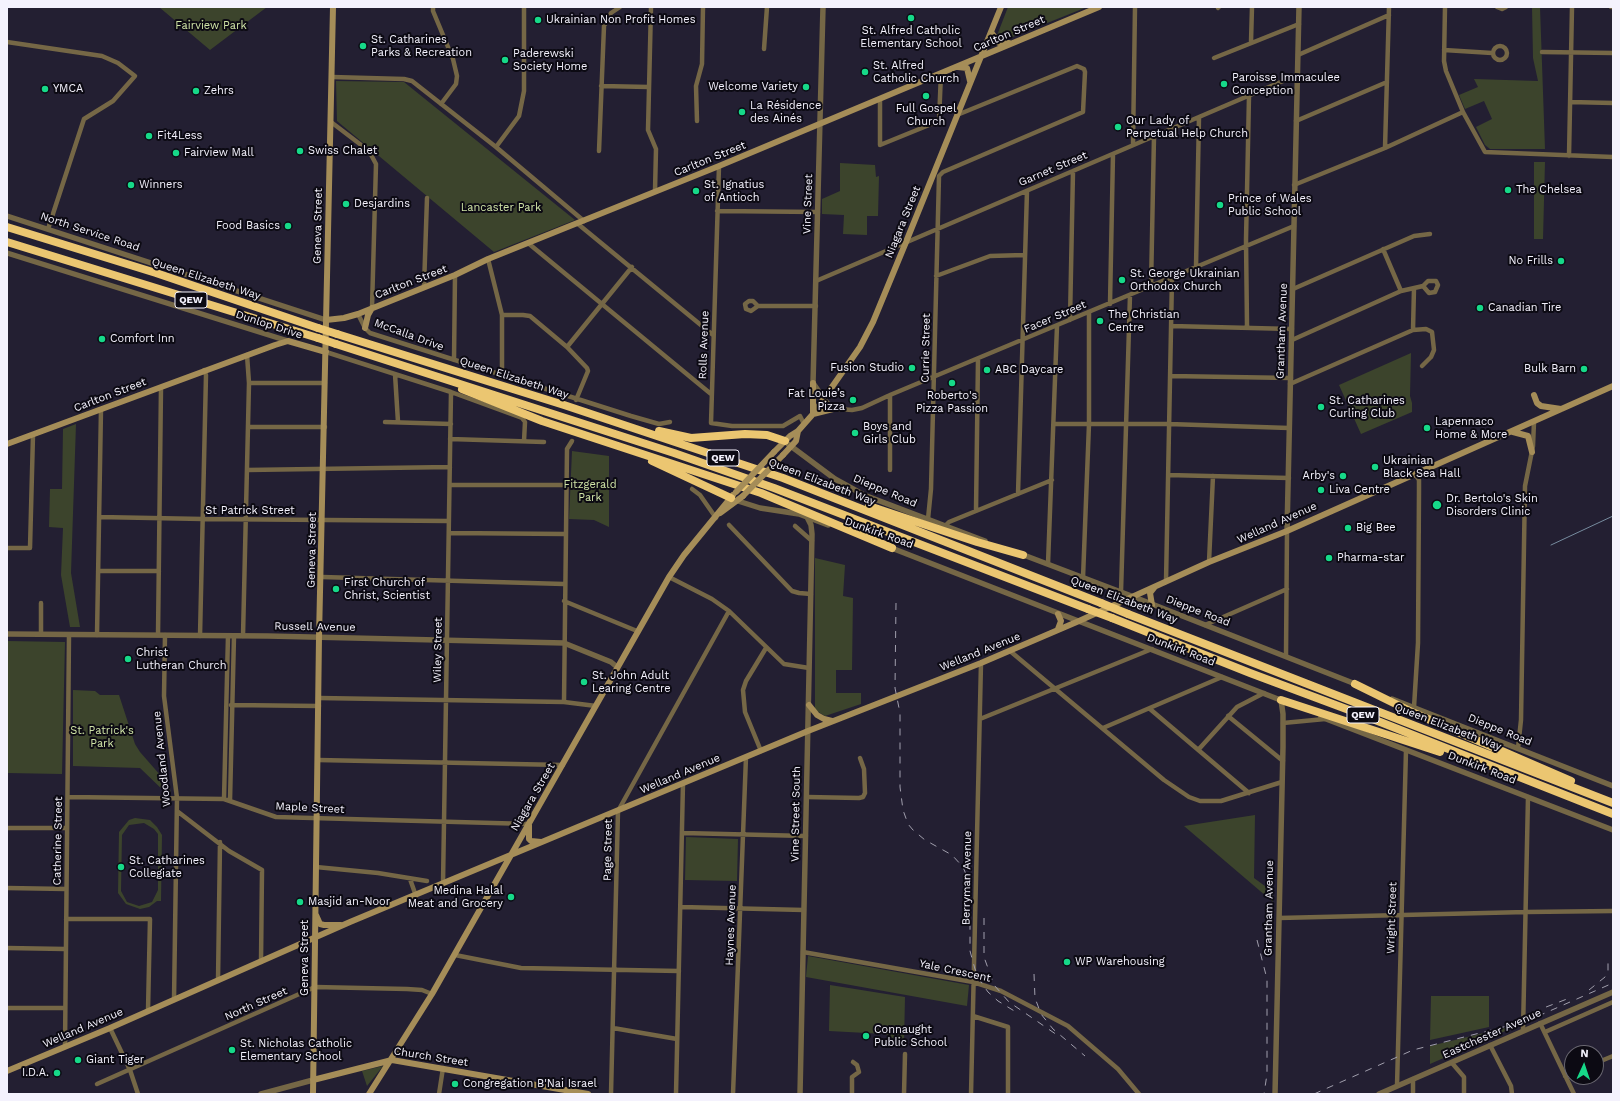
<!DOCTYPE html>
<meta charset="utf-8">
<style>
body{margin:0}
#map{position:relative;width:1620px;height:1101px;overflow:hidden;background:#231f32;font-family:"Work Sans",sans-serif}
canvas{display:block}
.frame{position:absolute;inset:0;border:8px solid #f4f2fd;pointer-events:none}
.north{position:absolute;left:1564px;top:1045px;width:40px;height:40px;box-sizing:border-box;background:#0c0a13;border:1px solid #696771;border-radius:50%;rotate:3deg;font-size:11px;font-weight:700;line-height:16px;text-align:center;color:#f4f2fd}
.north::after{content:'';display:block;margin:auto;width:14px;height:18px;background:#16d989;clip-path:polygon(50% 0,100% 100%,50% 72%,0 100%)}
</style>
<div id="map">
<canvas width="1620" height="1101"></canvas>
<div class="frame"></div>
<div class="north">N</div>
</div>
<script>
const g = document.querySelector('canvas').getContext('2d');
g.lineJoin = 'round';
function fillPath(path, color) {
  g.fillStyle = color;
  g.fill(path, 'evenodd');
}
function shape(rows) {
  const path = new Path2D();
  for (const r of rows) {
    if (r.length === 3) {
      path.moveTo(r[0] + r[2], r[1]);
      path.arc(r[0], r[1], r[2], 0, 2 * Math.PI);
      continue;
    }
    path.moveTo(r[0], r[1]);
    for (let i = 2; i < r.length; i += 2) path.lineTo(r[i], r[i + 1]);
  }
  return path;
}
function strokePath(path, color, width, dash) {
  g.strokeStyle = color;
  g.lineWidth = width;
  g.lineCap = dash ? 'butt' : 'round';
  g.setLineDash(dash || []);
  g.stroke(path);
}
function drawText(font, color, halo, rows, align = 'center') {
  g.font = font + ' "Work Sans",sans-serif';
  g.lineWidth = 4;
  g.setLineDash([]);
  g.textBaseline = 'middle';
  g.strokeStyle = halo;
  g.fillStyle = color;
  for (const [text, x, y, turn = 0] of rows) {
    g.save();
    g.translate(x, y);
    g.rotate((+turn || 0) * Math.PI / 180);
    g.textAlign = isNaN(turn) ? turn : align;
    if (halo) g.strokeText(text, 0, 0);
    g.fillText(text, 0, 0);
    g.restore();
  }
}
fillPath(shape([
 [159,7,267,7,210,50],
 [1008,7,1087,7,1000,42,996,38],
 [1532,7,1540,7,1545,149,1490,149,1485,145,1476,127,1492,119,1484,101,1465,109,1459,95,1478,87,1474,79,1538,81,1533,58],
 [336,81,404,82,575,220,494,252,337,121],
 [1534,162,1545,162,1543,239,1534,239],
 [840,163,875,165,876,177,879,176,878,216,867,216,867,235,843,234,844,215,822,214,822,199,840,191],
 [1411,353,1410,396,1412,403,1412,412,1361,434,1339,385],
 [76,424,71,573,80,627,70,627,61,575,63,528,49,527,50,489,62,489,63,429],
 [572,451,609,456,609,527,594,520,569,519],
 [815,558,845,565,843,596,853,598,852,670,836,670,836,693,861,693,861,704,825,716,815,710],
 [7,641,65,642,62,774,7,773],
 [73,690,95,691,100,695,119,695,135,744,140,752,168,784,171,792,167,794,140,768,73,766],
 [1255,815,1254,878,1273,892,1273,902,1184,826],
 [135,818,150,820,157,827,162,835,161,901,157,901,149,907,140,909,126,904,118,893,119,832,129,820],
 [144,823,154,829,158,834,158,890,152,902,139,906,127,902,121,891,122,835,129,825],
 [686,837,738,839,737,881,685,880],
 [808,956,969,985,967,1006,806,977],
 [830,985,905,997,904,1044,885,1034,829,1031],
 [1431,996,1489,996,1489,1027,1430,1040],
 [1509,1027,1510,1029,1430,1064,1430,1046],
 [383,1066,367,1086,362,1071]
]), '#3c442c');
strokePath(shape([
 [1551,545,1613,516]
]), '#778c9f', 1);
strokePath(shape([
 [433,7,433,11,453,59,457,76,456,84,441,104],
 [651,7,648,130,656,149,655,191],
 [1445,7,1444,61,1446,71,1463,112,1485,152,1613,157],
 [1497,7,1502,9,1506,7],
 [1611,7,1613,7],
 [1218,8,1219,7],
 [7,42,102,56,118,63,135,76,113,101,84,119,48,229],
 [1251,42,1252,7],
 [1500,53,7],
 [764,49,767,7],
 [1444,50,1492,53],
 [1542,52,1613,53],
 [1298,55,1389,15],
 [1214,58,1299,24],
 [332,77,404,79,412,81,496,147,584,221],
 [601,86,649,87],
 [880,99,880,145,939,121,941,73],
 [1570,102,1613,103],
 [697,121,696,86,702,64,703,7],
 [1296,121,1387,82],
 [331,122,369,151,376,164,372,308],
 [1133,145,1135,7],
 [496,147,519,116,524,91,524,7],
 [1385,148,1389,7],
 [599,151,604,26,611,13,620,7],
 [1569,156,1572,7],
 [719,166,711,423,732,426,783,426,800,416,804,424],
 [1294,185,1385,148,1463,112],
 [717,211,818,212],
 [578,224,713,335],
 [528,243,711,394],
 [1383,249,1401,291],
 [488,259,502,315,502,374],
 [1196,267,1199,117],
 [936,276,990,256,1024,255],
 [816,281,1297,75],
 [424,287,427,198],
 [1151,287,1154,136],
 [1293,289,1414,236,1430,234],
 [1110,304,1113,154],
 [758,306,751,311,746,309,745,304,749,301,753,301,758,306,816,306],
 [358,314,365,328,370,333,631,416,659,424,670,422],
 [502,315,523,315,530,316,567,347,587,368,588,371,576,400],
 [1070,320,1073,171],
 [1171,326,1292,329],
 [1247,326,1246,240,1249,96],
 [1413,330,1414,288],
 [1292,340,1401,291,1423,286,1428,281,1436,281,1438,285,1435,292,1429,293,1423,286],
 [567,347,632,267],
 [326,352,451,392,522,418,525,422,524,441],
 [454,360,455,275],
 [395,374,398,422],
 [1170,376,1291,378],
 [249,383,325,383],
 [1290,384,1413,330,1426,329,1432,332,1434,350,1431,357,1422,366],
 [824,399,830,405,840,409,852,410,862,408,890,395,1294,226],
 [385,422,451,424],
 [1054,424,1169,424,1289,428],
 [248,427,325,427],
 [450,439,544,442],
 [247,470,450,467],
 [890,470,890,395],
 [1168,475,1289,478],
 [450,485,566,485],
 [692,489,700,495,716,518],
 [1018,494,1027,191],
 [976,511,978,359],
 [99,517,203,519,449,521],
 [928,519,931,489,939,176,943,172,1083,112,1085,72,1084,69,1077,66,957,115],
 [729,525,792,591,799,593,811,594],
 [795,526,812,541],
 [945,526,949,522,1052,480],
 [449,533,565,534],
 [7,548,30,548,33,435],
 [1209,562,1213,476],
 [1048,564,1057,326],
 [98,571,159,571],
 [322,577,564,584],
 [669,577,712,599,729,611,784,664,809,668],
 [1083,578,1089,424,1089,312],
 [1166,582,1172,278],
 [1121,592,1130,295],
 [564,601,637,631],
 [1205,625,1287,589],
 [41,634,41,603],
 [97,635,101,409],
 [158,635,161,387],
 [165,635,164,696,177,798,174,1000],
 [200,636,206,375,204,370],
 [243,636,249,383,247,355],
 [1010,651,1164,780,1189,797,1200,801,1221,801,1282,782],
 [1286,656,1287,531],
 [319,698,564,702,596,706],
 [564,702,567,449,572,441],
 [231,705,319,706],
 [1414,707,1418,643,1419,490,1419,480,1415,474],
 [1150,709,1249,793],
 [1228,716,1283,761],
 [980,719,1152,649],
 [1283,723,1325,719],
 [1103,728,1222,677],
 [1518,748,1521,720,1525,486,1533,446,1534,422],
 [1199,749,1237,707,1264,693],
 [761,751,745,712,743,690,746,681,766,648],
 [318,760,563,765],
 [68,797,224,799,276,817,529,824],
 [807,797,859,798,863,797,865,793,864,769,860,758],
 [224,799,228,636],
 [230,801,234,636],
 [177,811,229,851,262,870,261,962],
 [7,828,67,828],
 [683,833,806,836],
 [316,867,378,873,427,881],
 [410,879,416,896],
 [443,884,451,392],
 [7,888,66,889],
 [681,907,804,910],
 [1279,918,1526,912,1613,911],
 [66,919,150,919,148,1011],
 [7,948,65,949],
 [803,952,973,982,1001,991,1068,1026,1118,1069,1139,1094],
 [455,955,521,968,679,971],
 [218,981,220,842],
 [7,1008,65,1008],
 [973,1016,1008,1027,1008,1094],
 [1540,1023,1574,1094],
 [110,1028,130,1070,138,1094],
 [613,1028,677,1039],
 [1523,1031,1528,797],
 [1545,1032,1613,1002],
 [1490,1045,1511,1086,1512,1094],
 [65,1047,69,635],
 [1452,1063,1464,1077,1464,1094],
 [1596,1063,1613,1056],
 [1565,1076,1572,1073],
 [97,1084,315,987,407,989,422,990,432,994],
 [1397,1086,1406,750],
 [439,1094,443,1068],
 [611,1094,618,811,729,611],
 [676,1094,683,783],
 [733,1094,746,757],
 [852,1094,852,1077,859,1072,857,1065,853,1062],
 [904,1094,905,1054],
 [971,1094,981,663],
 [1413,1094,1413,1079]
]), '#756746', 4.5);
strokePath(shape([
 [823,7,813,383,824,399],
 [7,216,326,320],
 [7,253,288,341],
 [788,444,835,479,864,495,985,541],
 [738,501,760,508,799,514,828,525],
 [1287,531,1299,7],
 [889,547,1283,701],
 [1021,554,1134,597,1358,685],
 [7,634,268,636,564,643,611,662,617,667],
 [1392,699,1613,786],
 [1321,717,1613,830],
 [261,1094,313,1080],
 [800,1094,812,534,811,525,807,517],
 [1275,1094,1283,747,1283,714,1281,700],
 [1379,1094,1613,992]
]), '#756746', 5.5);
strokePath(shape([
 [991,32,999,43,1009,43],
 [958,67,967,68,970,81],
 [326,320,344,318,358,314,455,275,488,259,719,166,1099,7],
 [365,328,368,315,372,308],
 [1534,395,1537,403,1541,406,1561,409],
 [813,414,813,383],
 [813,414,833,409,840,409],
 [1513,432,1528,436,1532,452],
 [7,444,275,345,288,341,326,352],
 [774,452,790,436,798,431,813,414,860,347,873,322,906,242,1001,7],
 [783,455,796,441,798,431],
 [720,513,743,496],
 [1152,605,1150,593,1154,588],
 [1058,629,1061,621,1058,614],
 [809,705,817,715,824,719,832,721],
 [529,825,529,839,531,841,541,842],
 [316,915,320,924,324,925,341,925],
 [7,1071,110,1028,350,922,808,731,981,663,1079,621,1209,562,1287,531,1613,386],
 [313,1080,392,1060,588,1094],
 [313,1094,319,637,333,7],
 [369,1094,432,994,669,577,684,555,733,495]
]), '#a58d58', 6);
strokePath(shape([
 [7,227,156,273,318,328],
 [7,242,318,338],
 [337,334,564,405,783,478,1101,603],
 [336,344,674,453,774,488,1088,609],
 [462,389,542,421,761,493,892,548],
 [659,431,691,438,745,434,767,435,785,441],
 [652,461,731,498],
 [869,506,977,542,1023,555],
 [1128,614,1613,803],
 [1112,618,1250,673,1365,716,1613,814],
 [1355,684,1414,713,1571,781],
 [1281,700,1440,752]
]), '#ebc671', 8);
strokePath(shape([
 [896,603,895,688,900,713,900,787,903,810,908,824,913,830,925,840,952,855,963,867,968,879,970,892,970,951,975,969,981,982,988,992,998,1001,1016,1012],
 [984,918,984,957,994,985,1009,1002,1060,1037],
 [1257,940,1267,979,1267,1074,1264,1094],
 [1034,974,1035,998,1041,1014,1053,1029,1085,1056],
 [1589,990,1605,977,1608,972,1608,961],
 [1533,1012,1567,999],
 [1314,1094,1413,1050,1527,1021,1613,983]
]), '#a19fad', 1, [7, 7]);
strokePath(shape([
 [736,492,774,452],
 [743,496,783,455]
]), '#a58d58', 6);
strokePath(shape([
 [318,328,337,334],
 [318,338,336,344],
 [1101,603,1128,614],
 [1088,609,1112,618]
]), '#ebc671', 8);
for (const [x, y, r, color] of [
 [911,18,4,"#16d989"],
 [538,20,4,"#16d989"],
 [363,46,4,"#16d989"],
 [505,60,4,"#16d989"],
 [865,72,4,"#16d989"],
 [1224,84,4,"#16d989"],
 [806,87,4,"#16d989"],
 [45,89,4,"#16d989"],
 [196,91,4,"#16d989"],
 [926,96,4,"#16d989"],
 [742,112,4,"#16d989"],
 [1118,127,4,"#16d989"],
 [149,136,4,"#16d989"],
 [300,151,4,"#16d989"],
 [176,153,4,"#16d989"],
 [131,185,4,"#16d989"],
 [1508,190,4,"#16d989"],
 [696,191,4,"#16d989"],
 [346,204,4,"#16d989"],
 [1220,205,4,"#16d989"],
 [288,226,4,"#16d989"],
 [1561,261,4,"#16d989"],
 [1122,280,4,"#16d989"],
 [1480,308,4,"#16d989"],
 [1100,321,4,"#16d989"],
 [102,339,4,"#16d989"],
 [912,368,4,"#16d989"],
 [1584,369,4,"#16d989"],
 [987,370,4,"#16d989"],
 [952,383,4,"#16d989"],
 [853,400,4,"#16d989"],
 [1321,407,4,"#16d989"],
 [1427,428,4,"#16d989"],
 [855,433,4,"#16d989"],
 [1375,467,4,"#16d989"],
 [1343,476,4,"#16d989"],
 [1321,490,4,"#16d989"],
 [1437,505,5,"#16d989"],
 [1348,528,4,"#16d989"],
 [1329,558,4,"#16d989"],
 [336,589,4,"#16d989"],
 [128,659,4,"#16d989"],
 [584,682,4,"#16d989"],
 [121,867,4,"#16d989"],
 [511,897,4,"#16d989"],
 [300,902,4,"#16d989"],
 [1067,962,4,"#16d989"],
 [866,1036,4,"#16d989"],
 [232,1050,4,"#16d989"],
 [78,1060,4,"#16d989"],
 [57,1073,4,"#16d989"],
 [455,1084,4,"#16d989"]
]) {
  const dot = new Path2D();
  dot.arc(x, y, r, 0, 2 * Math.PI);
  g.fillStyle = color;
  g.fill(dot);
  strokePath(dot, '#0c0a13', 1.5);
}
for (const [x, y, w] of [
 [191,300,32],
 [723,458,32],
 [1363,715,32]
]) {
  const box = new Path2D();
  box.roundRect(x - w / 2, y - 8, w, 16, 3);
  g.fillStyle = '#0c0a13';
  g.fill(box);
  strokePath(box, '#f4f2fd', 1);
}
drawText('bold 10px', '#f4f2fd', null, [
 ["QEW",191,300],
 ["QEW",723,458],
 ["QEW",1363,715]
]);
drawText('11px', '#f4f2fd', '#0c0a13', [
 ["Ukrainian Non Profit Homes",546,20],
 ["St. Alfred Catholic",911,31,"center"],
 ["Elementary School",911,44,"center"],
 ["St. Catharines",371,40],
 ["Parks & Recreation",371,53],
 ["Paderewski",513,54],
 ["Society Home",513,67],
 ["St. Alfred",873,66],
 ["Catholic Church",873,79],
 ["Paroisse Immaculee",1232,78],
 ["Conception",1232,91],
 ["Welcome Variety",798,87,"right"],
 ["YMCA",53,89],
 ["Zehrs",204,91],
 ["La Résidence",750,106],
 ["des Ainés",750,119],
 ["Full Gospel",926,109,"center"],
 ["Church",926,122,"center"],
 ["Our Lady of",1126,121],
 ["Perpetual Help Church",1126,134],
 ["Fit4Less",157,136],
 ["Swiss Chalet",308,151],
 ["Fairview Mall",184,153],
 ["Winners",139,185],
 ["St. Ignatius",704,185],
 ["of Antioch",704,198],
 ["The Chelsea",1516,190],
 ["Prince of Wales",1228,199],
 ["Public School",1228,212],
 ["Desjardins",354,204],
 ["Food Basics",280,226,"right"],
 ["No Frills",1553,261,"right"],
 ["St. George Ukrainian",1130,274],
 ["Orthodox Church",1130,287],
 ["Canadian Tire",1488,308],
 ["The Christian",1108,315],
 ["Centre",1108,328],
 ["Comfort Inn",110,339],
 ["Fusion Studio",904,368,"right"],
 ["Bulk Barn",1576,369,"right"],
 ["ABC Daycare",995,370],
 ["Fat Louie’s",845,394,"right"],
 ["Pizza",845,407,"right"],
 ["Roberto's",952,396,"center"],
 ["Pizza Passion",952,409,"center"],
 ["St. Catharines",1329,401],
 ["Curling Club",1329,414],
 ["Lapennaco",1435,422],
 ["Home & More",1435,435],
 ["Boys and",863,427],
 ["Girls Club",863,440],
 ["Ukrainian",1383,461],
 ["Black Sea Hall",1383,474],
 ["Arby's",1335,476,"right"],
 ["Liva Centre",1329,490],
 ["Dr. Bertolo's Skin",1446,499],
 ["Disorders Clinic",1446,512],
 ["Big Bee",1356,528],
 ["Pharma-star",1337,558],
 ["First Church of",344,583],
 ["Christ, Scientist",344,596],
 ["Christ",136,653],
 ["Lutheran Church",136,666],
 ["St. John Adult",592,676],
 ["Learing Centre",592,689],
 ["St. Catharines",129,861],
 ["Collegiate",129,874],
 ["Medina Halal",503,891,"right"],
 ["Meat and Grocery",503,904,"right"],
 ["Masjid an-Noor",308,902],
 ["WP Warehousing",1075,962],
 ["Connaught",874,1030],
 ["Public School",874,1043],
 ["St. Nicholas Catholic",240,1044],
 ["Elementary School",240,1057],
 ["Giant Tiger",86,1060],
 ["I.D.A.",49,1073,"right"],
 ["Congregation B'Nai Israel",463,1084]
], 'left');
drawText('11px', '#d0e4a7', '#0c0a13', [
 ["Fairview Park",211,26],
 ["Lancaster Park",501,208],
 ["Fitzgerald",590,485],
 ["Park",590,498],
 ["St. Patrick's",102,731],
 ["Park",102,744]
]);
drawText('11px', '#f4f2fd', '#0c0a13', [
 ["Carlton Street",1009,34,-23],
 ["Carlton Street",710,159,-22],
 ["Garnet Street",1053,169,-23],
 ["Vine Street",808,204,-88],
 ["Niagara Street",903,222,-68],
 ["Geneva Street",318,226,-89],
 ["North Service Road",90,232,18],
 ["Queen Elizabeth Way",206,279,18],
 ["Carlton Street",411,282,-21],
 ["Facer Street",1055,317,-23],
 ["Dunlop Drive",269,325,18],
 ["Grantham Avenue",1282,331,-88],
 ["McCalla Drive",409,335,20],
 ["Rolls Avenue",704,345,-88],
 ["Currie Street",926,348,-89],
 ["Queen Elizabeth Way",514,378,18],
 ["Carlton Street",110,395,-21],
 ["Queen Elizabeth Way",822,482,21],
 ["Dieppe Road",885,491,23],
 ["St Patrick Street",250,511],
 ["Welland Avenue",1277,523,-24],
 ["Dunkirk Road",879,533,20],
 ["Geneva Street",312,550,-89],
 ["Queen Elizabeth Way",1124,600,21],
 ["Dieppe Road",1198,611,21],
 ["Russell Avenue",315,627,1],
 ["Wiley Street",438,650,-89],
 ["Dunkirk Road",1181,650,21],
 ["Welland Avenue",980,652,-22],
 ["Queen Elizabeth Way",1448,727,21],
 ["Dieppe Road",1500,730,22],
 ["Woodland Avenue",162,759,-96],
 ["Dunkirk Road",1482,768,21],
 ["Welland Avenue",680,774,-23],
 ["Niagara Street",533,797,-60],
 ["Maple Street",310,808,3],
 ["Vine Street South",796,814,-89],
 ["Catherine Street",58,841,-89],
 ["Page Street",608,850,-89],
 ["Berryman Avenue",967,878,-89],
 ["Grantham Avenue",1269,908,-89],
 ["Wright Street",1392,918,-88],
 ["Haynes Avenue",731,925,-88],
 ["Geneva Street",305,958,-90],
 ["Yale Crescent",955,971,12],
 ["North Street",256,1004,-24],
 ["Welland Avenue",83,1028,-23],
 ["Eastchester Avenue",1492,1034,-24],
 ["Church Street",431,1057,9]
]);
</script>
